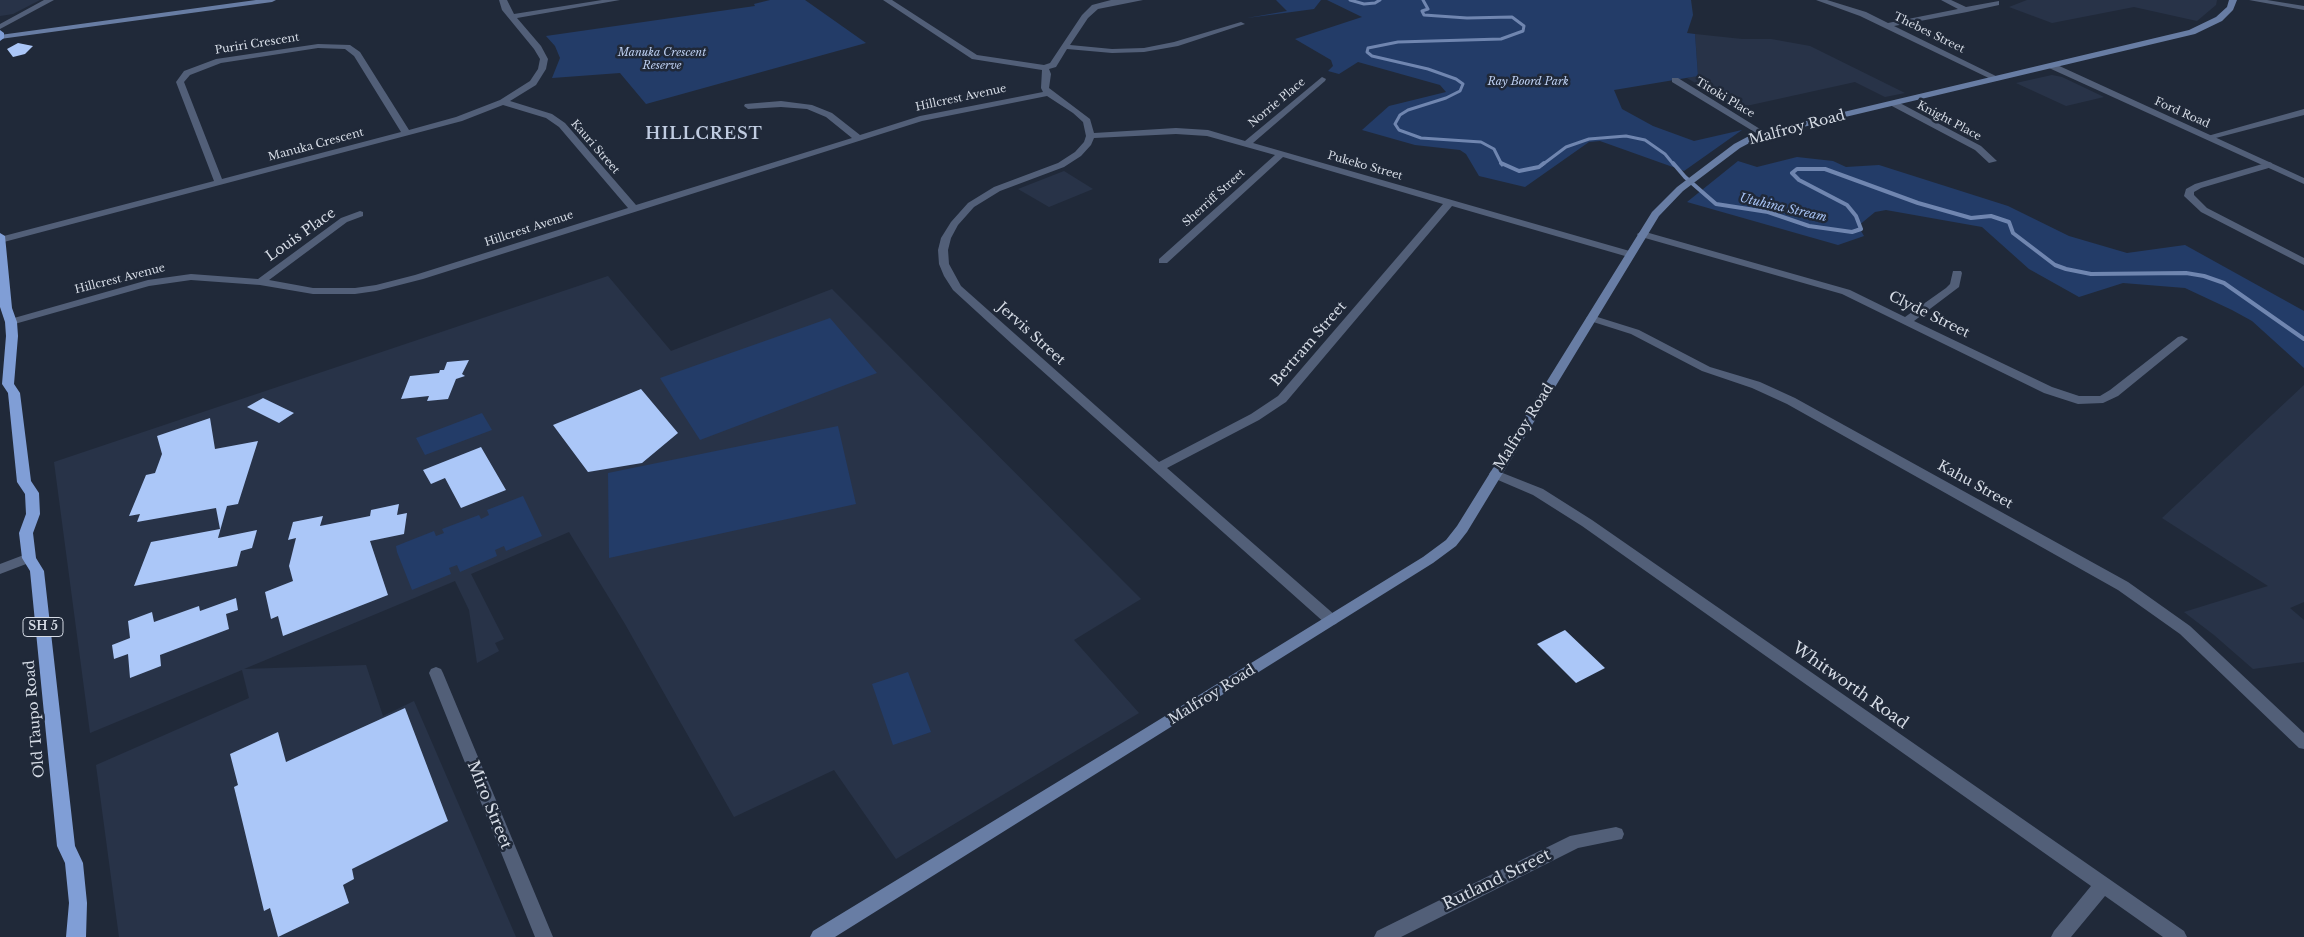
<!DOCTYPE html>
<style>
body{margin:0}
canvas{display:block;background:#202939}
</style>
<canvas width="2304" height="937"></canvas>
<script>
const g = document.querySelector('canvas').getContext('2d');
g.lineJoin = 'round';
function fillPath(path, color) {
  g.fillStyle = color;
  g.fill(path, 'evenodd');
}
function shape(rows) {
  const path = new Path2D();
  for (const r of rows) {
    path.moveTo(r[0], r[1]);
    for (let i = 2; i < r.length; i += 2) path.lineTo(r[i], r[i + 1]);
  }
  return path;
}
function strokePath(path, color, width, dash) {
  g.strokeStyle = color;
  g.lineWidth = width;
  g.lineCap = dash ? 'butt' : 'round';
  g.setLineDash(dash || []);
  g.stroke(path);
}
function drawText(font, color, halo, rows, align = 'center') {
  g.font = font + ' "Libre Baskerville",serif';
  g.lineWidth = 5;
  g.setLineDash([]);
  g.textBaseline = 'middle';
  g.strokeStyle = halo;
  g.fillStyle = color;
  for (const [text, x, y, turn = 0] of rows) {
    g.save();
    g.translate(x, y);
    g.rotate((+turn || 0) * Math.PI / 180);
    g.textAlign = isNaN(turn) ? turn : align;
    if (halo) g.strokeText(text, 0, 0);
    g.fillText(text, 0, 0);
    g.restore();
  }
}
fillPath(shape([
 [0,0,40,0,13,14,0,16],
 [2027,0,2217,0,2216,5,2197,21,2134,7,2052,23,2009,7],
 [1695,34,1742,39,1771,39,1810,46,1905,93,1885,97,1855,82,1737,108,1687,78,1698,75],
 [2052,75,2062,77,2104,97,2066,106,2016,83],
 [1064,171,1093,189,1049,207,1018,189],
 [608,276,671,351,832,289,1141,599,1074,640,1139,713,896,859,834,770,734,817,625,624,569,532,471,574,504,639,495,643,499,651,477,663,469,610,455,581,244,669,366,665,383,716,414,701,516,937,119,937,96,765,249,698,242,670,90,733,54,462],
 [2304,385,2304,602,2290,608,2304,620,2304,662,2253,669,2214,635,2184,612,2268,586,2162,518]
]), '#283348');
fillPath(shape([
 [770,0,805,0,866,43,646,104,620,73,552,78,560,58,555,46,546,36,755,6,754,4],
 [1276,0,1321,0,1314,9,1247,18,1287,11],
 [1327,0,1691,0,1693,15,1687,33,1695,34,1698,76,1614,90,1622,109,1653,126,1694,141,1742,130,1684,171,1600,141,1589,142,1525,187,1479,176,1466,154,1460,150,1415,145,1362,130,1389,106,1446,92,1440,85,1358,62,1339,74,1328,71,1333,66,1331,60,1295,39,1362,17],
 [1797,157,1833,161,1846,167,1879,165,2008,206,2069,236,2127,253,2185,245,2304,311,2304,368,2252,321,2232,310,2185,288,2123,283,2079,297,2029,269,1982,227,1886,210,1875,212,1858,226,1864,236,1838,245,1687,202,1738,161,1757,167],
 [830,318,877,373,700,440,660,378],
 [482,413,492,430,425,455,416,438],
 [838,426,856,504,609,558,608,473],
 [523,496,542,536,506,551,504,546,495,550,497,556,460,572,457,565,449,568,451,574,412,590,397,552,396,546,434,531,436,536,444,533,442,529,479,515,481,519,489,515,487,510],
 [908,672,931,732,893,745,872,684]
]), '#233c68');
strokePath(shape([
 [1350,0,1364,4,1375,3,1380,0],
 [1423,0,1428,9,1422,11,1424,15,1467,18,1512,17,1524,26,1523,31,1501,39,1398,42,1368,48,1367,52,1372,56,1428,69,1456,79,1463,84,1460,91,1446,98,1408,110,1400,115,1395,124,1399,130,1421,138,1481,142,1494,149,1502,165],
 [1542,165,1566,147,1589,139,1626,136,1645,140,1665,154,1674,165]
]), '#7086b0', 3);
strokePath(shape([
 [1501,163,1519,171,1539,167,1544,163],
 [1673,163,1685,177,1716,204,1768,212,1809,226,1852,232,1861,229,1856,216,1847,205,1799,180,1792,173,1797,169,1825,169,1918,203,1971,218,1991,216,2009,222,2013,233,2055,265,2066,269,2091,274,2186,273,2204,276,2224,283,2304,339]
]), '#7086b0', 4);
fillPath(shape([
 [18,43,33,46,25,54,13,57,7,49],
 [469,360,462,374,465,376,456,379,448,399,427,401,429,396,401,399,410,376,439,373,440,370,444,370,447,362],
 [641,389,678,433,642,463,588,472,553,425],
 [263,398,294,413,279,423,247,407],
 [210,418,215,449,258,441,238,504,227,506,218,538,257,530,252,548,241,551,237,566,134,586,151,542,220,529,216,508,137,522,140,514,129,516,146,475,155,473,162,454,157,436],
 [481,447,506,490,461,508,445,478,431,484,423,470],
 [399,504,397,515,407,513,404,534,370,541,388,595,283,636,278,616,271,619,265,592,293,581,289,566,296,538,288,540,293,522,323,516,320,526,370,516,371,510],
 [236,598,238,610,226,614,229,629,160,655,161,666,130,678,128,654,114,659,112,645,130,638,128,621,152,612,154,622,199,606,200,611],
 [1565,630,1605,668,1576,683,1537,644],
 [405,708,448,821,352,869,354,879,343,885,349,903,278,937,270,908,264,911,234,787,238,785,230,754,278,732,286,762]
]), '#abc7f8');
fillPath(shape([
 [499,0,507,0,514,14,602,0,620,0,517,18,541,46,548,59,546,69,536,85,510,101,552,114,565,123,636,205,852,138,826,117,807,109,781,107,748,109,744,106,745,104,781,101,812,105,832,113,860,135,920,116,1043,92,1041,88,1042,70,972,59,883,0,892,0,977,55,1044,65,1050,63,1082,15,1092,5,1111,0,1143,0,1098,9,1088,18,1070,45,1112,49,1144,48,1174,42,1241,22,1245,24,1178,46,1144,52,1112,53,1067,49,1056,67,1049,69,1051,74,1049,88,1090,119,1094,133,1176,128,1208,130,1245,141,1322,77,1326,79,1325,81,1253,143,1633,252,1634,254,1633,256,1625,256,1452,206,1286,402,1259,420,1167,468,1336,616,1338,620,1336,624,1331,625,1326,624,1012,344,953,290,944,276,939,264,938,250,941,238,951,222,968,203,994,187,1058,163,1075,152,1084,142,1086,136,1083,122,1073,113,1047,96,922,121,423,279,376,291,355,294,313,294,260,285,191,280,149,286,11,325,6,322,7,320,148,280,191,274,258,279,341,218,360,211,363,212,363,216,347,222,269,280,313,288,355,288,376,285,415,275,628,208,559,127,546,118,503,105,462,121,0,243,0,237,214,181,176,82,184,71,216,59,318,44,350,45,360,52,409,130,456,117,500,100,530,81,538,69,540,59,534,49,502,10,499,0],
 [318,48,345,49,354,56,401,132,222,179,184,82,190,75,221,63,318,48],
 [1176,134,1207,136,1275,155,1159,259,1159,263,1167,263,1283,157,1443,204,1278,396,1251,414,1159,462,961,286,949,264,948,250,951,238,958,225,974,207,1000,191,1064,167,1081,156,1091,145,1094,138,1176,134],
 [1816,0,1827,0,1866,12,1888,23,1958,9,1941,0,1951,0,1966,7,1999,1,1999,5,1967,12,1894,26,2002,79,1995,81,1860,16,1816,0],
 [2249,0,2267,0,2304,6,2304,10,2249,0],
 [1672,78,1678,78,1768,134,1761,136,1672,82,1672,78],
 [1890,101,1896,101,1981,146,1997,161,1989,163,1975,150,1890,105,1890,101],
 [2304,109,2304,115,2208,140,2204,137,2304,109],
 [2269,162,2272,163,2272,167,2201,188,2194,192,2194,195,2207,208,2304,258,2304,265,2201,212,2184,196,2186,189,2195,184,2269,162],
 [1642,231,1850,290,1905,317,1946,288,1950,284,1953,271,1961,271,1962,273,1959,287,1914,321,2052,387,2079,396,2100,396,2110,390,2178,337,2182,336,2188,339,2118,396,2103,403,2078,404,2044,393,1842,294,1638,236,1637,234,1642,231],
 [1591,315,1639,330,1710,367,1760,382,1795,398,2128,582,2190,626,2304,733,2304,749,2299,748,2180,634,2118,590,1787,404,1752,388,1702,371,1631,334,1587,320,1586,318,1591,315],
 [1495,470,1543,489,1592,520,2184,931,2187,937,2163,937,2105,896,2071,937,2051,937,2054,931,2091,886,1582,526,1533,495,1491,477,1489,474,1491,471,1495,470],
 [29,553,34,555,36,558,34,561,0,574,0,564,29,553],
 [436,667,441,669,443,673,553,937,535,937,429,673,431,669,436,667],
 [1616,827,1622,829,1624,834,1622,839,1578,848,1401,937,1374,937,1377,931,1570,836,1616,827]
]), '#525f78');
fillPath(shape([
 [44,0,54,0,0,29,0,24,44,0],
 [2049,64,2055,64,2304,178,2304,184,2049,68,2049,64]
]), '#525f78');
fillPath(shape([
 [256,0,276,0,272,2,0,39,0,35,256,0],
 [2229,0,2237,0,2233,10,2222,21,2195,34,1782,132,1755,140,1740,148,1683,191,1659,216,1467,532,1456,546,1433,563,835,937,810,937,813,931,1123,742,1423,557,1446,540,1457,526,1652,212,1677,187,1734,144,1749,136,1776,128,2189,30,2216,17,2227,7,2229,0]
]), '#687da4');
fillPath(shape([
 [0,30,4,33,4,38,0,41,0,30],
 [0,233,5,236,12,308,17,322,18,336,14,384,20,393,31,481,39,493,40,514,33,533,36,558,44,571,75,846,83,863,87,903,86,937,66,937,69,903,65,863,57,846,30,571,22,558,19,533,26,514,25,494,17,482,8,393,2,384,6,336,5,322,0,307,0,233]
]), '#809ed6');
drawText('11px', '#d5dbe5', '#202939', [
 ["Thebes Street",1929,33,26],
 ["Puriri Crescent",257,44,-9],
 ["Hillcrest Avenue",961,98,-12],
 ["Titoki Place",1725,98,31],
 ["Norrie Place",1277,103,-40],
 ["Ford Road",2182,113,24],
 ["Knight Place",1949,121,28],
 ["Manuka Crescent",316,145,-15],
 ["Kauri Street",595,147,49],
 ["Pukeko Street",1365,166,16],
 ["Sherriff Street",1214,198,-42],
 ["Hillcrest Avenue",529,229,-18],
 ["Hillcrest Avenue",120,279,-14]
]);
drawText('italic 11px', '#bcceef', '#202939', [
 ["Manuka Crescent",662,53],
 ["Reserve",662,66],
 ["Ray Boord Park",1528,82]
]);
drawText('italic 12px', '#a6c1f2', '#202939', [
 ["Utuhina Stream",1783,208,13]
]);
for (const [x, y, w] of [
 [43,627,40]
]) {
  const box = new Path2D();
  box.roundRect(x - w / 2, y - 9.5, w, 19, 4);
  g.fillStyle = '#202939';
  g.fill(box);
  strokePath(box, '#d5dbe5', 1);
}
drawText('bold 12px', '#d5dbe5', null, [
 ["SH 5",43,627]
]);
drawText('14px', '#d5dbe5', '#202939', [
 ["Malfroy Road",1797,128,-15],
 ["Louis Place",301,235,-35],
 ["Clyde Street",1929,315,26],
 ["Jervis Street",1031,334,42],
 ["Bertram Street",1309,344,-49],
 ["Malfroy Road",1524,427,-58],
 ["Kahu Street",1975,485,29],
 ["Malfroy Road",1212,695,-32],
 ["Old Taupo Road",35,719,-95]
]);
g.letterSpacing = '1px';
drawText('bold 16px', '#c0cce1', '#202939', [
 ["HILLCREST",704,134]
]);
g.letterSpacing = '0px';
drawText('16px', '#d5dbe5', '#202939', [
 ["Whitworth Road",1850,686,35],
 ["Miro Street",489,805,68],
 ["Rutland Street",1497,880,-26]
]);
</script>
